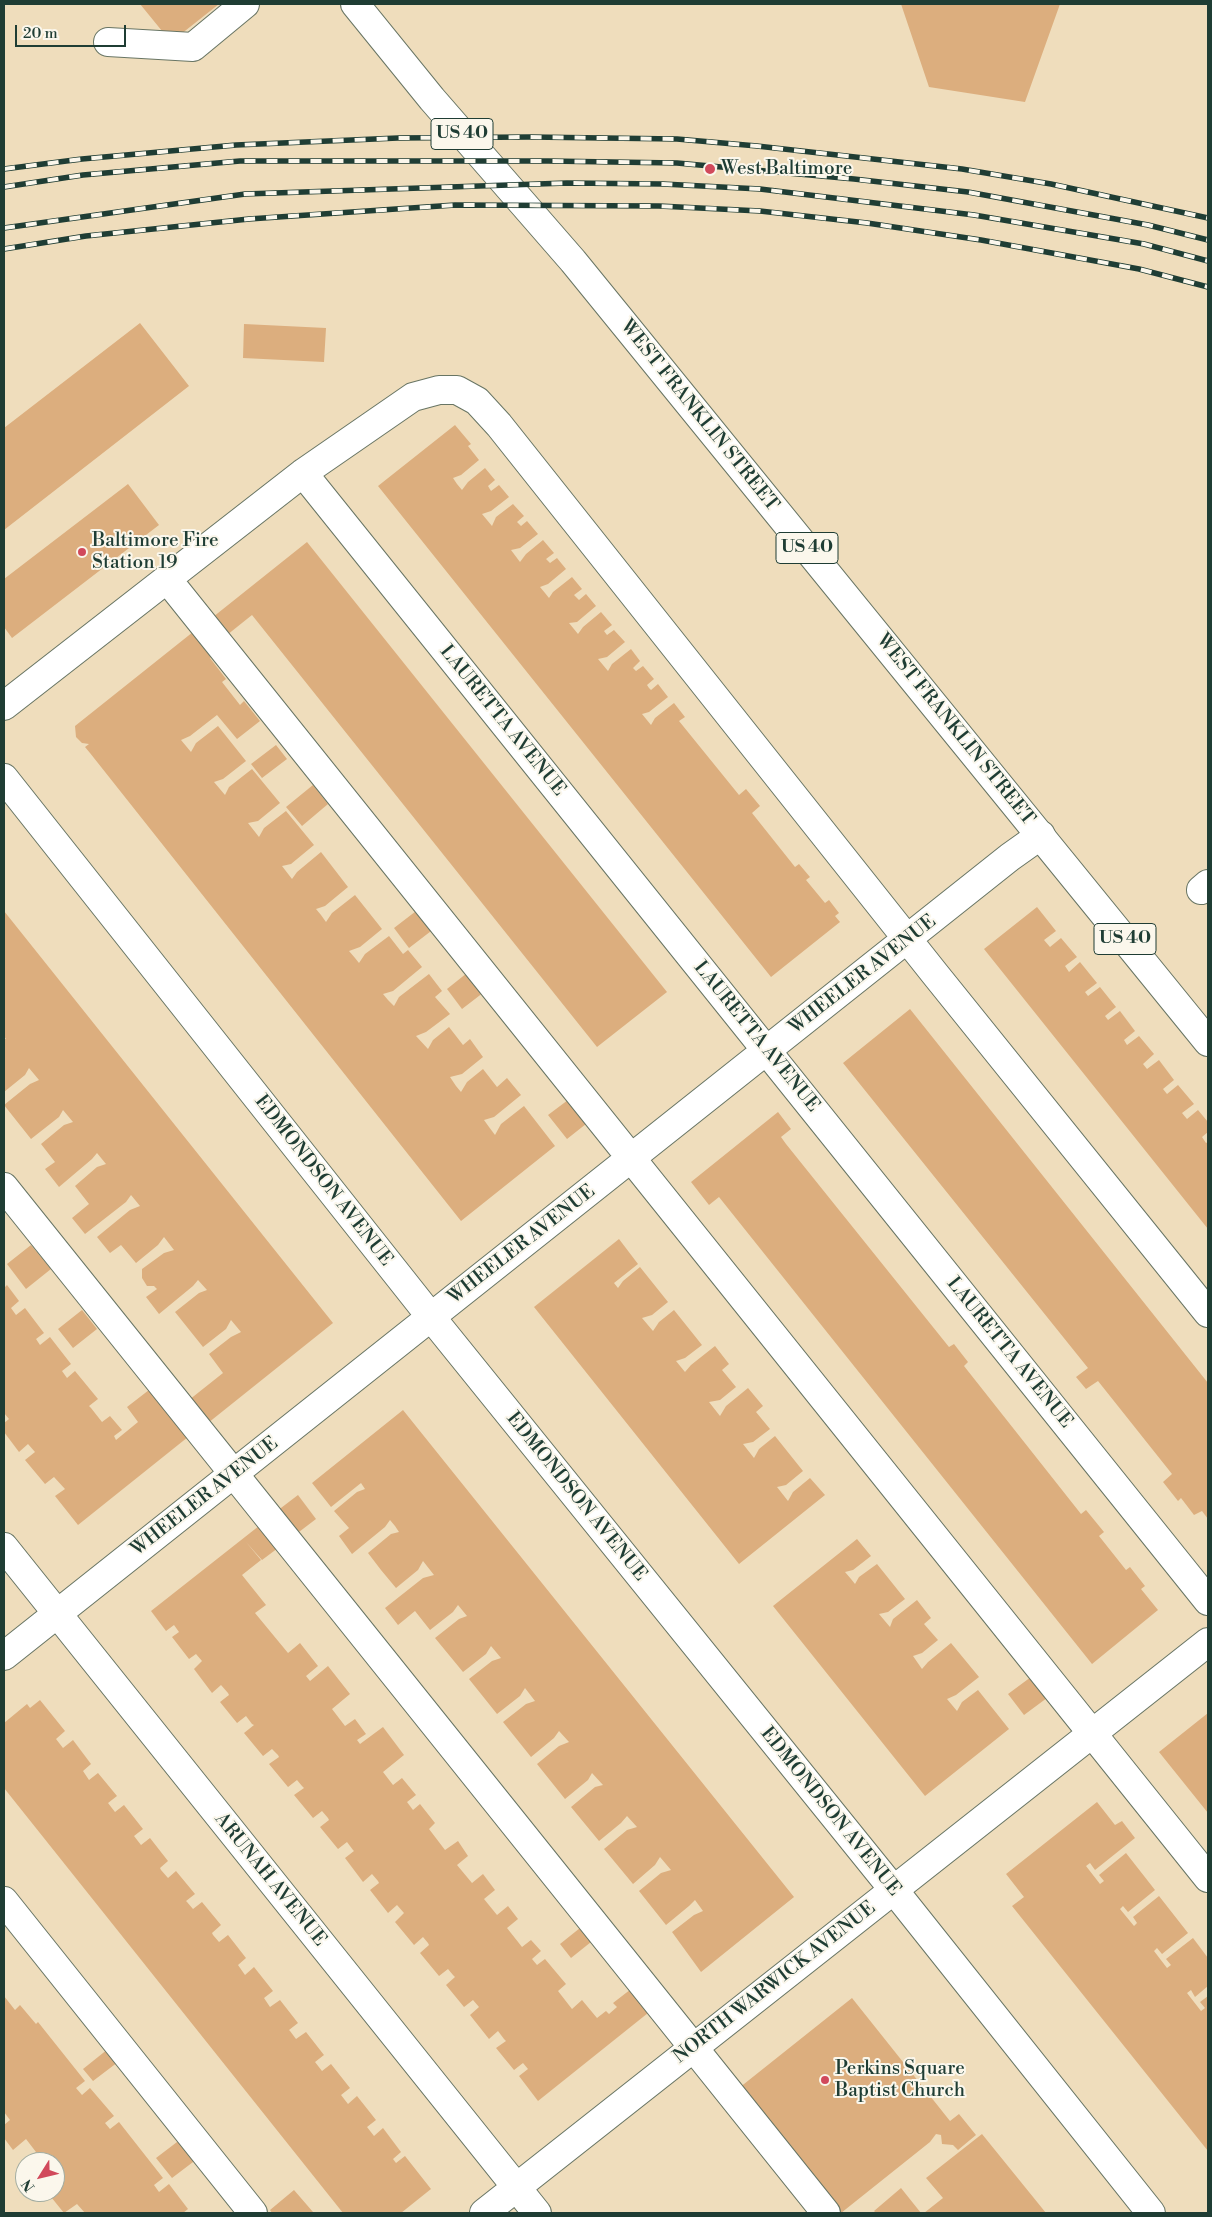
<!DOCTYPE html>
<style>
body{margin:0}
#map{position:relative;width:1212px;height:2217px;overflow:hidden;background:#efddbc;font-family:"Libre Bodoni",serif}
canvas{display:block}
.frame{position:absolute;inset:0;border:5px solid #1f3d34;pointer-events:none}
.north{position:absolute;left:15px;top:2152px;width:50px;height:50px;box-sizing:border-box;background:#fbf7ec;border:1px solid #a3ada2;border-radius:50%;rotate:234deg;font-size:14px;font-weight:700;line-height:20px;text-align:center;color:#1f3d34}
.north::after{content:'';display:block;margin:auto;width:18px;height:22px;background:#d1495b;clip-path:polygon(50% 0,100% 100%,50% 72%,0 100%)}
.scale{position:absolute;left:15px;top:25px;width:111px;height:22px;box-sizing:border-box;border:2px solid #1f3d34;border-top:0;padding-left:6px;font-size:15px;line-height:18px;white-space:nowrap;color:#1f3d34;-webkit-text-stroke:4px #fbf7ec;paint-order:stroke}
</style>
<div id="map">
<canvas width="1212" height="2217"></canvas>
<div class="frame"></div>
<div class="north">N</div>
<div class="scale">20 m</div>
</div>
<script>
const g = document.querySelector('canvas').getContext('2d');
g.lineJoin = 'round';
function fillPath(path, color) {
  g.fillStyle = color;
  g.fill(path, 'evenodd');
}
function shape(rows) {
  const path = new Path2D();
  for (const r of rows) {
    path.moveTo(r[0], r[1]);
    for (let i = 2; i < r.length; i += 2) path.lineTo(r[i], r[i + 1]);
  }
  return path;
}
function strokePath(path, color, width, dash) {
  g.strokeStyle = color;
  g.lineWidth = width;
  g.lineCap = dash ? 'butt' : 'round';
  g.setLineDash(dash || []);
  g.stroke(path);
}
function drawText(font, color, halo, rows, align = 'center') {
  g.font = font + ' "Libre Bodoni",serif';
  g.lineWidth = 4;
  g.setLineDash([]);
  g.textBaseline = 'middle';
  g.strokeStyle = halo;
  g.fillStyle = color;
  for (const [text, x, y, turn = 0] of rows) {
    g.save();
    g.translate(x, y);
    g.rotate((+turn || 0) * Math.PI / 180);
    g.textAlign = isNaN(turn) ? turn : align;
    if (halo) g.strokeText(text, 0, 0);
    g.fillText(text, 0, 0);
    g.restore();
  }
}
fillPath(shape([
 [140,4,219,4,171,42],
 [901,4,1060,4,1025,102,929,87],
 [140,323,189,386,4,530,4,428],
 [244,324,326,328,324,362,243,358],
 [455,425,471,444,468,446,479,460,461,475,453,478,457,484,462,490,468,482,485,468,495,480,488,486,491,491,499,485,509,497,491,511,482,514,492,526,496,517,513,504,524,516,517,522,521,526,527,521,538,534,520,548,511,550,520,562,526,554,543,540,554,553,546,559,550,563,557,558,566,569,548,584,540,587,545,593,549,598,553,592,572,577,582,589,574,595,579,600,586,594,596,606,577,622,569,623,578,634,583,627,601,612,612,625,604,631,607,635,614,630,625,642,607,657,598,659,608,671,612,664,631,649,640,661,633,668,636,671,643,666,654,679,647,685,649,688,651,690,658,684,668,697,649,712,642,714,651,725,655,718,674,703,685,717,679,721,739,795,746,789,760,806,752,813,795,867,799,864,810,877,806,880,825,903,829,900,839,913,835,916,840,922,771,977,378,486],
 [128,484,159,525,12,638,4,627,4,579],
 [307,542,667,992,597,1047,252,615,227,635,213,617],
 [198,628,217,652,210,658,226,679,222,682,240,705,244,701,260,721,237,739,217,715,190,736,181,740,191,752,196,743,218,726,246,761,223,779,214,782,225,795,229,787,252,769,280,803,258,821,248,823,259,837,264,828,286,811,314,845,291,864,282,866,292,879,297,872,321,852,348,887,325,906,316,909,321,915,326,922,332,913,355,895,382,929,360,947,349,951,355,958,359,963,365,954,389,936,403,954,408,950,422,967,393,991,383,994,388,1000,394,1006,399,997,429,974,442,991,435,997,450,1014,426,1032,416,1036,428,1049,433,1040,449,1027,463,1045,470,1039,483,1057,462,1074,450,1077,456,1086,461,1092,467,1082,483,1069,497,1087,507,1078,521,1095,494,1117,484,1120,489,1127,495,1135,501,1124,524,1106,555,1146,461,1221,90,753,85,747,89,744,82,743,76,737,75,726],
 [276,745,287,759,262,778,251,764],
 [313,785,328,804,302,826,286,807],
 [1037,907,1056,931,1044,940,1050,947,1061,938,1077,957,1065,966,1069,972,1080,962,1097,983,1085,992,1088,996,1100,987,1116,1007,1105,1016,1108,1020,1120,1011,1135,1031,1124,1040,1127,1045,1139,1036,1154,1054,1143,1064,1147,1069,1159,1060,1174,1080,1163,1089,1167,1094,1178,1085,1194,1104,1182,1113,1187,1119,1198,1110,1208,1122,1208,1132,1202,1137,1206,1143,1208,1142,1208,1229,984,949],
 [420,908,435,928,409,948,394,928],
 [4,911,333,1323,208,1423,189,1400,223,1373,209,1354,231,1337,241,1332,231,1320,226,1329,203,1347,175,1312,199,1293,207,1290,198,1280,193,1286,159,1314,146,1297,157,1289,154,1286,147,1286,142,1278,142,1269,164,1253,174,1250,164,1237,158,1245,136,1263,121,1245,110,1253,97,1237,130,1210,140,1206,131,1195,126,1202,85,1234,72,1218,89,1204,75,1186,97,1167,106,1164,97,1153,92,1159,59,1187,45,1169,55,1162,41,1144,64,1125,73,1122,63,1110,59,1117,31,1139,4,1105,30,1084,39,1080,29,1068,25,1075,4,1092,4,1039,6,1039,4,1036],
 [472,969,488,989,462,1009,447,989],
 [910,1009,1208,1383,1208,1519,1202,1511,1194,1515,1181,1498,1178,1501,1163,1482,1172,1474,1098,1381,1086,1389,1076,1377,1088,1368,843,1063],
 [572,1097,591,1120,567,1139,548,1115],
 [778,1112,791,1129,781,1137,786,1144,949,1347,954,1344,968,1362,964,1366,1081,1514,1086,1510,1104,1532,1099,1536,1126,1570,1130,1567,1145,1586,1141,1589,1158,1610,1092,1664,719,1197,709,1205,691,1182],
 [619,1239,638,1264,614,1283,618,1288,623,1281,640,1267,668,1302,652,1315,642,1318,653,1331,659,1322,674,1310,702,1345,685,1358,676,1361,685,1372,691,1365,715,1346,729,1364,722,1370,736,1387,720,1400,709,1402,720,1416,726,1406,748,1388,763,1406,756,1412,770,1429,753,1442,743,1444,754,1458,759,1449,775,1436,803,1471,786,1485,777,1487,788,1501,793,1492,810,1478,825,1495,739,1564,534,1307],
 [31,1245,51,1269,26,1289,7,1264],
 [7,1285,19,1301,11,1308,16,1315,25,1308,44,1333,36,1339,40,1345,50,1337,71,1364,62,1371,67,1378,75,1371,98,1399,89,1406,91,1408,102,1422,110,1416,122,1430,114,1436,116,1440,138,1422,127,1407,149,1390,193,1433,78,1525,55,1496,65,1489,54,1477,45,1484,25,1460,35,1452,28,1444,19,1452,4,1432,4,1423,9,1419,4,1413,4,1288],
 [82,1310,97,1329,73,1348,58,1329],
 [403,1410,794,1897,701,1972,672,1932,694,1915,703,1911,695,1900,689,1906,666,1925,639,1891,661,1873,671,1870,660,1857,655,1865,633,1884,604,1849,627,1830,637,1827,627,1816,621,1823,599,1841,571,1807,595,1787,603,1785,592,1773,588,1780,565,1799,537,1764,559,1746,569,1742,559,1731,554,1738,531,1757,503,1722,526,1704,535,1701,525,1688,520,1696,497,1714,469,1679,492,1661,501,1658,491,1646,486,1654,463,1672,435,1638,459,1619,467,1616,458,1605,453,1612,430,1630,415,1611,398,1625,385,1608,423,1578,434,1575,423,1561,418,1570,396,1588,381,1570,368,1553,391,1534,399,1532,395,1526,390,1520,385,1527,352,1554,339,1536,349,1528,334,1511,357,1492,365,1489,361,1483,331,1507,312,1483],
 [298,1495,316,1519,295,1535,277,1511],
 [264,1522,282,1545,262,1560,246,1542,261,1560,242,1575,266,1605,255,1613,288,1653,300,1643,318,1666,306,1676,310,1681,328,1666,350,1694,332,1709,345,1726,355,1719,366,1734,357,1740,360,1744,383,1727,404,1755,383,1772,393,1785,402,1778,416,1795,407,1802,413,1810,420,1804,435,1823,429,1829,445,1850,458,1841,468,1856,457,1865,472,1883,483,1874,495,1890,484,1899,497,1915,508,1906,518,1919,507,1928,522,1947,531,1940,541,1951,532,1959,537,1965,545,1959,566,1984,558,1991,572,2009,582,2000,597,2018,606,2011,609,2014,617,2007,613,2003,635,1986,653,2009,538,2101,519,2076,528,2069,523,2063,514,2070,496,2048,506,2041,504,2039,498,2031,489,2039,470,2015,479,2007,473,2000,464,2007,446,1985,455,1977,453,1975,448,1969,439,1976,420,1953,429,1945,428,1943,423,1937,414,1945,395,1922,404,1913,397,1905,388,1913,370,1890,379,1883,378,1881,372,1874,363,1882,345,1858,354,1851,353,1850,347,1842,338,1849,320,1827,329,1820,328,1818,322,1811,313,1818,294,1795,304,1788,302,1786,297,1780,288,1787,269,1764,279,1757,278,1755,272,1749,263,1756,244,1733,254,1725,252,1724,246,1716,237,1723,220,1702,229,1695,228,1693,221,1685,212,1693,194,1669,202,1661,196,1654,189,1659,172,1637,179,1632,174,1625,166,1631,151,1611],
 [857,1539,871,1556,853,1570,845,1572,851,1579,855,1584,859,1577,877,1564,905,1599,888,1612,879,1614,890,1627,893,1619,917,1600,931,1618,924,1624,938,1640,922,1653,913,1656,922,1669,928,1662,951,1643,979,1677,956,1695,947,1699,957,1711,962,1702,978,1690,1009,1729,925,1796,773,1606],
 [1035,1674,1051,1695,1024,1715,1008,1694],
 [40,1700,65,1731,56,1739,63,1748,73,1740,91,1764,83,1771,89,1780,98,1773,117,1796,108,1803,115,1812,124,1805,143,1829,134,1836,141,1845,150,1838,168,1861,160,1868,161,1870,168,1878,176,1871,195,1894,186,1901,187,1902,193,1909,202,1902,221,1925,212,1933,213,1935,219,1942,228,1935,246,1958,238,1965,245,1975,254,1967,273,1991,264,1998,270,2007,280,2000,298,2023,289,2030,290,2031,296,2039,306,2032,324,2055,315,2062,322,2071,331,2064,350,2088,341,2095,348,2104,357,2096,376,2120,367,2127,374,2136,383,2128,401,2152,393,2159,396,2163,405,2156,431,2189,401,2213,343,2213,4,1788,4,1723,27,1704,30,1708],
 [1208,1713,1208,1813,1159,1752],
 [1097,1802,1115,1825,1122,1821,1135,1838,1095,1870,1090,1863,1086,1866,1100,1884,1104,1881,1099,1875,1126,1853,1155,1890,1128,1912,1123,1906,1120,1909,1134,1926,1137,1923,1133,1917,1159,1896,1188,1933,1162,1954,1157,1948,1154,1951,1167,1968,1171,1965,1166,1959,1193,1938,1208,1958,1208,1986,1195,1997,1191,1990,1187,1993,1201,2011,1205,2008,1200,2002,1208,1996,1208,2151,1012,1906,1024,1897,1006,1874],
 [580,1928,591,1942,571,1958,560,1944],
 [4,1996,15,2010,20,2005,36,2024,38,2022,85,2081,76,2088,82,2095,90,2088,114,2116,105,2123,110,2129,119,2122,163,2178,154,2185,159,2192,169,2184,188,2209,183,2213,85,2213,77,2204,64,2213,47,2192,55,2192,55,2185,60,2182,55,2176,55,2162,24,2162,36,2152,26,2139,13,2150,4,2138,4,2125,10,2120,4,2112],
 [852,1998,950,2121,959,2114,976,2135,958,2150,953,2145,942,2144,941,2135,936,2134,930,2142,841,2213,838,2213,739,2088],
 [108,2049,118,2062,93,2081,83,2069],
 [982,2134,999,2155,1046,2213,924,2213,943,2198,926,2178],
 [181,2139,197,2159,172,2178,156,2158],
 [901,2188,921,2213,876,2213,874,2211],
 [294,2190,313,2212,272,2213,270,2210]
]), '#dcae7e');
const minor = shape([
 [108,42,193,47,245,4],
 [303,473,1208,1601],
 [167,579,1208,1878],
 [4,706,303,473,413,397,439,390,457,390,477,401,499,425,935,974,1208,1313],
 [1201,890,1208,884],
 [4,1187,826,2213],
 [4,1547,537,2213],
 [4,1656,1010,857,1041,835],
 [4,1901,253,2213],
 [484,2213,1208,1642]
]);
const major = shape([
 [355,4,432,99,573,261,1208,1042],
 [4,778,431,1317,893,1889,1151,2213]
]);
strokePath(minor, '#687564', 30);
strokePath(major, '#687564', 30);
strokePath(minor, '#fff', 28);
strokePath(major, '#fff', 28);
const rail = shape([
 [4,169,82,159,236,145,398,138,530,137,677,139,757,146,962,169,1051,184,1208,218],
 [4,187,83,175,240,161,548,161,677,163,854,179,968,192,1148,225,1208,240],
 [4,228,245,194,567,183,663,184,760,189,974,215,1144,244,1208,261],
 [4,249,86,236,249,219,455,205,659,206,760,211,867,223,981,240,1139,269,1208,287]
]);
strokePath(rail, '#1f3d34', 5.5);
strokePath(rail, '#fbf7ec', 4, [11]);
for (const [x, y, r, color] of [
 [710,169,6,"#d1495b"],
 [82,552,5,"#d1495b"],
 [825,2080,5,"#d1495b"]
]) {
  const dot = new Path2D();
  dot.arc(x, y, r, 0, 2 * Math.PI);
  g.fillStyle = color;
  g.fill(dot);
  strokePath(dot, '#fbf7ec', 2);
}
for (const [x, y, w] of [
 [462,134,62],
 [807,548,62],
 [1125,939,62]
]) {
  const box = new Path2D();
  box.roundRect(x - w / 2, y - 15.5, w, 31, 4);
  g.fillStyle = '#fbf7ec';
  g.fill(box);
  strokePath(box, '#1f3d34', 1);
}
drawText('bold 18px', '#1f3d34', null, [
 ["US 40",462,134],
 ["US 40",807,548],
 ["US 40",1125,939]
]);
drawText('19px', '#1f3d34', '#fbf7ec', [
 ["West Baltimore",721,169],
 ["Baltimore Fire",92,541],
 ["Station 19",92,563],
 ["Perkins Square",835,2069],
 ["Baptist Church",835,2091]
], 'left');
drawText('19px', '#1f3d34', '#fbf7ec', [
 ["WEST FRANKLIN STREET",699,416,51],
 ["LAURETTA AVENUE",502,721,51],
 ["WEST FRANKLIN STREET",955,730,51],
 ["WHEELER AVENUE",863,975,-38],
 ["LAURETTA AVENUE",756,1037,51],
 ["EDMONDSON AVENUE",323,1181,52],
 ["WHEELER AVENUE",522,1245,-38],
 ["LAURETTA AVENUE",1009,1353,51],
 ["WHEELER AVENUE",205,1497,-38],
 ["EDMONDSON AVENUE",576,1497,51],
 ["EDMONDSON AVENUE",830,1812,51],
 ["ARUNAH AVENUE",270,1880,51],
 ["NORTH WARWICK AVENUE",775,1983,-38]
]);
</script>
